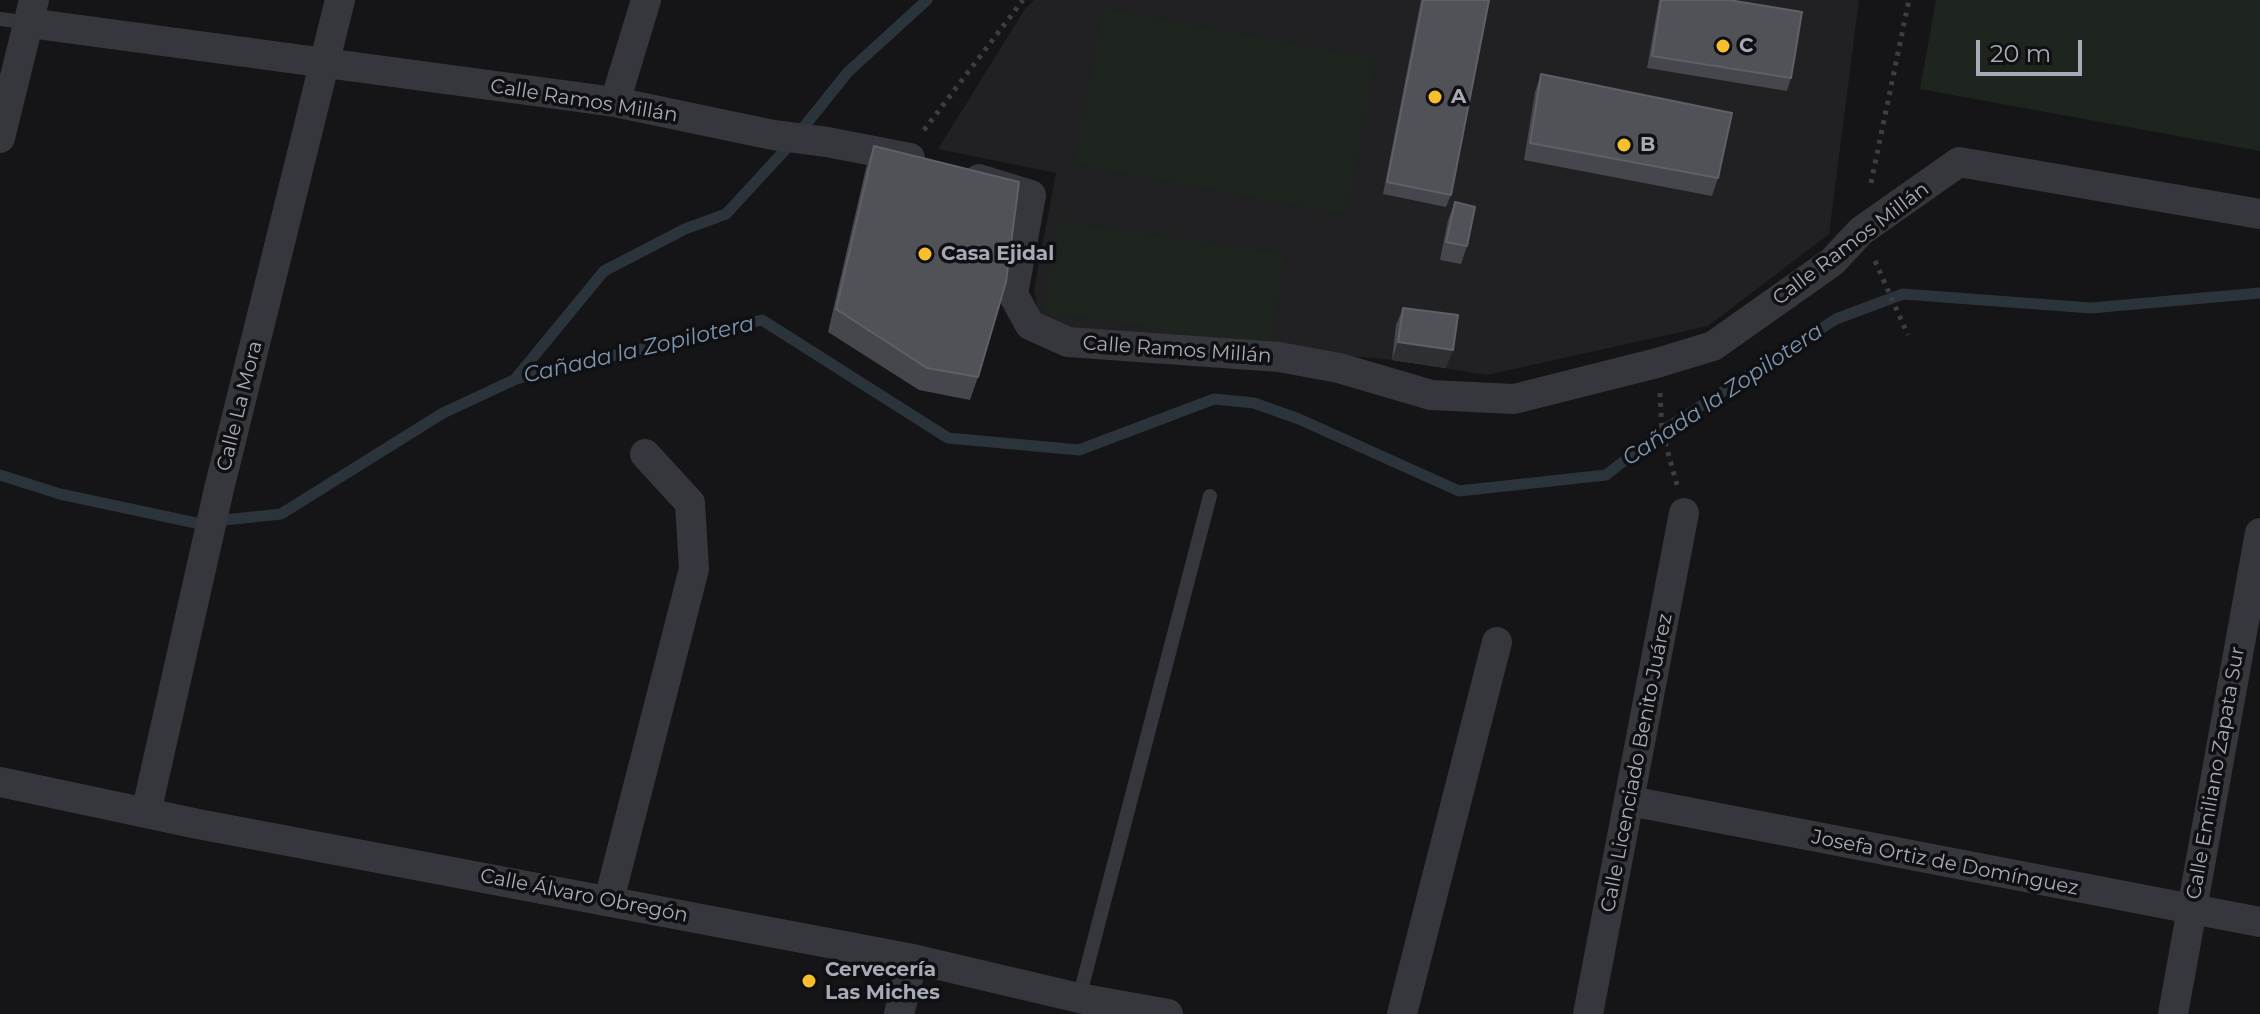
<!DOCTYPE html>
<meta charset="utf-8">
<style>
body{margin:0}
#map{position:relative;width:2260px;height:1014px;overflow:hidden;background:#151517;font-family:Montserrat,sans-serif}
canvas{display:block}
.scale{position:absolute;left:1976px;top:40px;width:106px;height:36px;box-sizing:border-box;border:4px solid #a7abb8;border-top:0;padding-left:10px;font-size:24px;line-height:28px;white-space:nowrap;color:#a7abb8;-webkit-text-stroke:6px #101012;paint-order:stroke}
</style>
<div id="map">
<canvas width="2260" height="1014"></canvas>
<div class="scale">20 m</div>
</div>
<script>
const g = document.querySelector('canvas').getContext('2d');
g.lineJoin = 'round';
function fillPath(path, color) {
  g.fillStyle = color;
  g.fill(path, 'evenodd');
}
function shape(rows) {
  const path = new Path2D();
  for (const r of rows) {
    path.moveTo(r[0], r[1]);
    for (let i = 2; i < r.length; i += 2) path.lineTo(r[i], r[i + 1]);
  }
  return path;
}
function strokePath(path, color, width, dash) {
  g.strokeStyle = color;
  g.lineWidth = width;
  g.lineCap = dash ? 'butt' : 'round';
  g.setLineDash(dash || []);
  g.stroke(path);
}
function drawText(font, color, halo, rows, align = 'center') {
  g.font = font + ' Montserrat,sans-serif';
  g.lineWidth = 7;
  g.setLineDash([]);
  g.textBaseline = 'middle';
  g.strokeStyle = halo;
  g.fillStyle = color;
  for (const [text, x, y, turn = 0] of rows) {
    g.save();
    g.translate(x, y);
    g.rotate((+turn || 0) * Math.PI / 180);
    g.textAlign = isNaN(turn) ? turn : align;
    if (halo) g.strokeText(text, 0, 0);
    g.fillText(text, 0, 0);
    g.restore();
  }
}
fillPath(shape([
 [1034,0,1859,0,1829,234,1708,326,1487,375,1392,360,1055,326,1039,318,1034,289,1056,173,938,149,1025,9]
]), '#212124');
fillPath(shape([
 [1936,0,2260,0,2260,151,1920,89],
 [1103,8,1376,59,1346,215,1074,164],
 [1057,221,1285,254,1271,345,1043,312]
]), '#1d251e');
strokePath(shape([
 [516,378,604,271,685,229,726,214,786,149,848,72,927,0],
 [0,475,60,494,196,523,281,514,443,413,516,379,762,320,948,438,1079,450,1214,399,1254,403,1299,419,1459,491,1606,475,1662,431,1836,319,1903,294,2091,308,2260,293]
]), '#2b333b', 11);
strokePath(shape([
 [924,130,1023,0],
 [1871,183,1909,0],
 [1875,261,1908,335],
 [1660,393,1662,431,1677,485]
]), '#3c3e43', 5, [4, 6]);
strokePath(shape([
 [0,19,29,23],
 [1079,998,1210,496]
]), '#36373c', 14);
strokePath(shape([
 [29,23,615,102,773,135,827,142,910,158],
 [615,102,646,0],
 [0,138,34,0],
 [979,179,1031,195,1013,294,1030,325,1068,342,1279,357,1339,368,1431,395,1514,399,1657,363,1713,346,1832,262,1861,231,1959,162,2260,214],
 [0,782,198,824,913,959,1079,998,1168,1014],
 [1630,801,2260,922],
 [146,813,219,489,340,0],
 [609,900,694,569,690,503,645,454],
 [899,1014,913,959],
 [1402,1014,1497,642],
 [1588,1014,1684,513],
 [2173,1014,2260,533]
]), '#36373c', 30);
fillPath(shape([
 [1421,0,1489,0,1451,195,1446,207,1383,194],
 [1659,0,1729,0,1791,78,1787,91,1647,68],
 [1541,74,1718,178,1712,196,1524,160,1535,92],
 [874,146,978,377,970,400,919,390,828,332,866,168],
 [1455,202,1467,246,1461,264,1440,260,1448,220],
 [1403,308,1446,368,1392,360,1396,325]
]), '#46474c');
fillPath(shape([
 [1398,342,1453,350,1446,368,1392,360]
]), '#2e2f32');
const building = shape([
 [1423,0,1489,0,1451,195,1387,182,1423,0],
 [1661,0,1729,0,1802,12,1791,78,1652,56,1661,0],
 [1541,74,1732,113,1718,178,1530,143,1541,74],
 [874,146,1019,182,1006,282,978,377,927,368,836,309,874,146],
 [1455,202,1475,207,1467,246,1446,242,1455,202],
 [1403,308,1458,315,1453,350,1398,342,1403,308]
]);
fillPath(building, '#515258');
strokePath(building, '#5e6067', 2);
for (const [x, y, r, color] of [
 [1723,46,8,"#f8bf2c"],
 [1435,97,8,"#f8bf2c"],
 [1624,145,8,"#f8bf2c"],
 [925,254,8,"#f8bf2c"],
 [809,981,8,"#f8bf2c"]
]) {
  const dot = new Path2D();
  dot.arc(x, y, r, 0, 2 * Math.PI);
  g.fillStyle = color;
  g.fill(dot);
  strokePath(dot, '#101012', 3);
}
drawText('bold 20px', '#a7abb8', '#101012', [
 ["C",1739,46],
 ["A",1451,97],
 ["B",1640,145],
 ["Casa Ejidal",941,254],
 ["Cervecería",825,970],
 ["Las Miches",825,993]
], 'left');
drawText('20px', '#a7abb8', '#101012', [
 ["Calle Ramos Millán",584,101,9],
 ["Calle Ramos Millán",1851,244,-37],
 ["Calle Ramos Millán",1177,350,4],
 ["Calle La Mora",240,406,-76],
 ["Calle Licenciado Benito Juárez",1637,763,-79],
 ["Calle Emiliano Zapata Sur",2216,773,-80],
 ["Josefa Ortiz de Domínguez",1945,863,11],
 ["Calle Álvaro Obregón",584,896,11]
]);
drawText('italic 22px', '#7c97b4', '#101012', [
 ["Cañada la Zopilotera",639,350,-13],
 ["Cañada la Zopilotera",1723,395,-34]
]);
</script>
